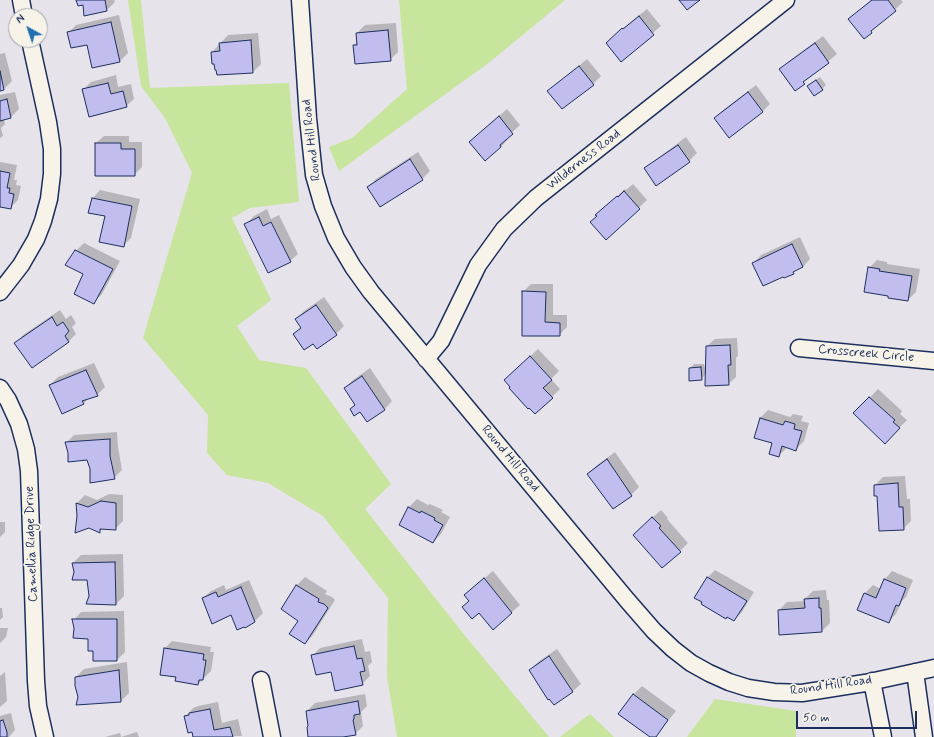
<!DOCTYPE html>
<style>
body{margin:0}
#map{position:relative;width:934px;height:737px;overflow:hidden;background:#e7e3ea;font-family:Mynerve,sans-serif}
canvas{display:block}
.north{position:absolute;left:8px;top:8px;width:40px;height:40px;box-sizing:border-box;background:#f7f3e8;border:1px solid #9fa5b1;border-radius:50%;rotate:320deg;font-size:11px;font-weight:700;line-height:16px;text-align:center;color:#1b2f5e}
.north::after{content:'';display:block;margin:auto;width:14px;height:18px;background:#1f6fb2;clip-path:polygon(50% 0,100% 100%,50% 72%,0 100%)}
.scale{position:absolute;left:796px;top:711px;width:121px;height:18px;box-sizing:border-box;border:2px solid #1b2f5e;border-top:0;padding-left:5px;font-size:12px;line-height:14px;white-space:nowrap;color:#1b2f5e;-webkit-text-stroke:3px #f7f3e8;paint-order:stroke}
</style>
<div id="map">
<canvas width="934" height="737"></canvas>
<div class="north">N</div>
<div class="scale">50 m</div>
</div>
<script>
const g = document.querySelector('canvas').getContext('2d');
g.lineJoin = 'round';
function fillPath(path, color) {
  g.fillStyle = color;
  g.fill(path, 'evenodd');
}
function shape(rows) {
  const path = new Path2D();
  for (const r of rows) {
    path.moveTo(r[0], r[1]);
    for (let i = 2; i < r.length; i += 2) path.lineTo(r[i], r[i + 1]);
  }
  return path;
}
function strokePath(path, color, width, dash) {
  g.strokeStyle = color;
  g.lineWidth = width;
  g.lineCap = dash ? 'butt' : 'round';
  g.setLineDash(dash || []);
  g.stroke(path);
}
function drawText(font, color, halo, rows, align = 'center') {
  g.font = font + ' Mynerve,sans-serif';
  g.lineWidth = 3.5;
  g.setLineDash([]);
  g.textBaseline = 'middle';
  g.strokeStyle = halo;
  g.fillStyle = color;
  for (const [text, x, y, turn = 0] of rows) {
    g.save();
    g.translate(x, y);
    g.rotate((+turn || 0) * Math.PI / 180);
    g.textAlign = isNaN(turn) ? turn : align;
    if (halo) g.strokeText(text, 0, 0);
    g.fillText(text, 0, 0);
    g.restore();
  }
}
fillPath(shape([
 [128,0,141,0,150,88,289,83,299,202,250,208,232,218,271,300,237,326,259,360,306,368,391,484,365,509,466,637,549,737,397,737,387,677,388,598,323,516,268,483,227,475,207,453,208,415,143,338,192,173,165,118,141,86],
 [399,0,565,0,490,62,339,171,329,147,352,138,407,89],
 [715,699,796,711,796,737,687,737],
 [590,714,614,737,560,737]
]), '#c7e59d');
fillPath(shape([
 [77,0,114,0,115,2,107,10],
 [871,0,901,0,903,2,864,38,850,19],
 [647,9,661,26,621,60,622,29],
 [119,15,128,53,120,61,93,67,88,43,68,33,76,25],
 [396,23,398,52,390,60,354,45,357,42,357,33,365,25],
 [258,33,261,64,253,72,212,52,228,35],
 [823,36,837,54,795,89,781,69,789,61],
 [5,53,12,81,4,89,0,90,0,54],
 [587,59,601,76,593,84,562,108,549,91],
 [116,75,118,87,131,84,134,99,126,106,83,90,91,82],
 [820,77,826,85,822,89,812,83],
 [756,85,770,104,762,112,715,118,723,110],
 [15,92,19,109,11,117,4,119,5,124,1,128,3,136,0,138,0,95],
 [507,109,520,125,507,137,508,139,501,147,470,142],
 [104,136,129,136,129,142,142,142,142,167,134,175,96,143],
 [686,137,697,153,689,161,657,184,646,168,654,161],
 [418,152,430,171,422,179,368,187,376,179],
 [0,162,17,165,14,180,17,180,16,185,21,186,18,200,10,208,0,206],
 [633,184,647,200,606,238,605,207,625,189,626,190],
 [100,190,140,199,131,238,123,246,106,215,90,212,93,198],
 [267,209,271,219,279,215,298,254,290,261,246,224,254,216],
 [800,237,810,259,803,267,797,269,793,273,754,263,761,255],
 [84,243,120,261,102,294,94,302,76,251],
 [877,260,887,262,887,264,920,269,916,292,908,300,869,268],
 [531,284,553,284,553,315,567,315,567,327,559,335,523,335,523,292],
 [324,297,344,326,336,334,313,342,294,334,301,327,296,319,304,311],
 [60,310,66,319,71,315,76,323,72,327,76,334,69,341,16,343,23,335],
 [737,338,738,356,736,358,736,377,728,384,706,374,701,379,690,368,694,364,704,364,705,368,707,365,707,346,715,339],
 [538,349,559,371,551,379,560,389,552,397,513,373],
 [94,363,105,387,97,395,89,398,84,403,62,413,50,385,58,377],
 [370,368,392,401,385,409,367,421,360,410,351,409,356,404,345,388,353,380],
 [878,389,902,411,900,414,907,420,885,442,855,413],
 [768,410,790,417,793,414,803,416,801,421,809,423,804,441,796,449,787,448,779,455,760,418],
 [117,432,118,447,122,470,114,478,91,469,88,459,66,443,74,435],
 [615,452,639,487,631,495,588,474,596,466],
 [905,476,907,499,910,499,911,521,903,529,878,495,875,495,875,485,883,477],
 [109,494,123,495,123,521,115,529,103,528,99,532,78,516,77,503,85,495,97,500],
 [417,499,428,505,430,504,443,510,441,512,450,517,441,534,433,542,400,525,409,507],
 [661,510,668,518,667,519,688,543,680,551,642,527],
 [0,522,5,522,5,532,0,537],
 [123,554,124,596,116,604,90,596,88,579,75,572,73,563,81,555],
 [715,570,754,592,742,612,734,620,708,577],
 [493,571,520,605,493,628,470,601,474,587],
 [892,571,913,580,906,597,902,601,896,614,888,622,858,609,865,593,873,585,881,589,885,579],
 [305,577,327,591,325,594,332,597,335,600,313,635,305,643,299,620,282,609,297,585],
 [249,580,263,613,255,621,251,623,203,598,211,591,224,585,226,590],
 [826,590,827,600,829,600,830,623,822,631,779,610,787,602,806,601,805,599,813,591],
 [0,608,2,608,3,617,0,620],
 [124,611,125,652,117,660,94,660,94,650,89,638,75,628,74,620,81,612],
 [0,628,8,628,6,637,0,643],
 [362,639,365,652,370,651,372,662,368,666,370,676,362,684,332,671,312,656,320,648],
 [172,641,211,647,210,652,214,652,211,671,198,684,177,676,164,649],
 [557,649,581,684,573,691,554,704,530,670,538,662],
 [127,662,129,693,121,701,77,704,79,697,76,677,84,669],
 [5,672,7,701,0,707,0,676],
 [642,686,676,711,655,737,651,737,620,713,634,694],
 [365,694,367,706,361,712,363,726,355,734,338,737,309,737,307,711,315,703],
 [218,702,222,723,238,719,242,736,194,737,186,716,193,708,198,706],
 [11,713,15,730,9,737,0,737,0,716],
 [137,732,139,737,105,737,120,733,121,737]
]), '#0003');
const building = shape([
 [76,0,105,0,107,11,84,16,83,5,78,6,76,0],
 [679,0,700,0,687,10,679,0],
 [872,0,888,0,896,11,871,31,872,33,864,39,848,19,872,0],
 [639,16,654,35,621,62,606,43,622,28,623,29,639,16],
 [111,22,120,62,92,68,87,45,71,48,67,32,111,22],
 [388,30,391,61,355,64,353,45,357,45,356,33,388,30],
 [251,40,253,73,217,75,216,70,215,70,214,64,212,64,211,52,220,51,219,43,251,40],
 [815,43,829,63,803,82,805,84,795,91,779,69,815,43],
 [579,66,594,85,562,109,547,91,579,66],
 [0,71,4,90,0,91,0,71],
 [816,80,823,90,814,96,807,86,816,80],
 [108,83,111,94,123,91,127,107,89,117,82,89,108,83],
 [748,92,763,112,729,138,714,118,748,92],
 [7,99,11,118,0,121,0,101,7,99],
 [499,116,513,134,500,145,501,147,485,161,469,142,499,116],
 [95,143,121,143,121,149,135,149,135,176,95,176,95,143],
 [678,145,690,162,656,186,644,168,678,145],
 [410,159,423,180,380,207,367,187,410,159],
 [0,171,10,173,7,188,10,188,9,193,14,194,11,209,0,207,0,171],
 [624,191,640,209,606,240,590,222,597,216,595,215,617,196,618,197,624,191],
 [92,198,132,206,124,247,99,242,105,216,88,213,92,198],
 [259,217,263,226,271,222,291,262,268,273,244,224,259,217],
 [792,244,803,267,793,272,794,274,784,278,783,277,763,286,752,263,792,244],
 [75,250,113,269,94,304,74,294,83,274,65,265,75,250],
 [868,267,880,269,879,271,912,276,908,301,888,298,888,296,864,292,868,267],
 [522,291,546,292,545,322,560,323,560,336,522,336,522,291],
 [316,305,337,335,317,349,313,344,304,350,293,334,301,328,295,319,316,305],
 [52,317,57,326,63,322,69,331,65,336,69,342,32,368,14,343,52,317],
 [730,345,731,365,728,365,729,385,705,386,706,346,730,345],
 [530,356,552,380,543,388,553,398,535,414,529,408,528,409,509,388,510,387,504,380,530,356],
 [701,367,702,380,689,381,689,368,701,367],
 [86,370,98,396,82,401,84,404,62,414,49,385,86,370],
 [362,376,385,410,367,422,360,412,354,416,350,409,355,405,344,388,362,376],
 [869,397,895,420,893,422,900,428,885,444,853,413,869,397],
 [760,418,783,425,785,421,795,424,794,429,802,431,796,451,782,446,779,457,769,454,772,443,754,438,760,418],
 [110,439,110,456,115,479,90,483,90,469,87,460,68,462,68,453,65,442,110,439],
 [607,459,632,496,613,509,587,474,607,459],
 [898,483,899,507,903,507,904,530,879,531,877,496,874,496,874,485,898,483],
 [101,501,116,503,116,530,100,529,100,533,89,528,75,533,77,516,76,503,88,507,101,501],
 [408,507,420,513,421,511,435,518,434,520,443,525,433,543,399,525,408,507],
 [652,517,661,526,659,528,681,552,662,568,633,535,652,517],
 [115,562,116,605,86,604,89,596,87,580,72,580,74,572,72,563,115,562],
 [707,577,747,601,734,621,727,617,726,619,701,604,702,602,694,598,707,577],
 [484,578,512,613,493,630,479,613,472,619,462,607,469,601,464,595,484,578],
 [884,579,906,588,899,606,896,605,889,623,857,610,864,593,876,598,884,579],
 [296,585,319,599,318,602,324,604,328,608,305,644,289,634,298,621,281,609,296,585],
 [241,587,255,622,245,628,244,627,237,630,231,615,212,624,202,598,216,592,218,597,241,587],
 [819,598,819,608,821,608,822,632,779,635,778,610,805,608,804,599,819,598],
 [72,619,117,619,117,661,93,661,93,651,88,651,88,639,73,638,74,628,72,619],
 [354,646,357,659,362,658,365,671,360,672,363,685,335,691,331,672,316,675,311,655,354,646],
 [164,648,204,654,203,660,206,660,203,680,199,680,198,685,175,681,176,677,160,675,164,648],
 [549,656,573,692,554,705,549,699,548,700,529,670,549,656],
 [119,670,121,702,76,705,78,697,75,686,75,677,119,670],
 [633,694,668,720,656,737,650,737,618,714,633,694],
 [358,701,360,714,354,715,354,719,353,720,356,735,343,737,308,737,307,727,308,726,306,711,358,701],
 [210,709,214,730,230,727,233,737,193,737,192,732,188,733,184,716,189,715,189,713,210,709],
 [3,720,7,732,7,737,0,737,0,721,3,720]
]);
fillPath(building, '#c1bdef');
strokePath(building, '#1b2f5e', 1);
const minor = shape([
 [21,0,24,16],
 [300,0,308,118,314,175,323,206,336,238,353,267,371,292,627,600,654,631,673,649,691,663,709,673,729,682,748,688,774,692,802,693,865,683,934,668],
 [0,292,21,265,36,239,43,221,49,199,52,174,52,149,48,122,30,40],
 [799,348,934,361],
 [426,359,441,341,478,265,504,229,536,198,786,0],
 [0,388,8,400,19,424,26,449,29,471,36,681,38,706,45,737],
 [915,672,924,737],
 [261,680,272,737],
 [872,681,883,737]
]);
strokePath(minor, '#1b2f5e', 19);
strokePath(minor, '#f7f3e8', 16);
drawText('13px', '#1b2f5e', '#f7f3e8', [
 ["Round Hill Road",312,140,-97],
 ["Wilderness Road",584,160,-38],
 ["Crosscreek Circle",866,354,5],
 ["Round Hill Road",510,459,50],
 ["Camellia Ridge Drive",32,544,-92],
 ["Round Hill Road",831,686,-8]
]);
</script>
